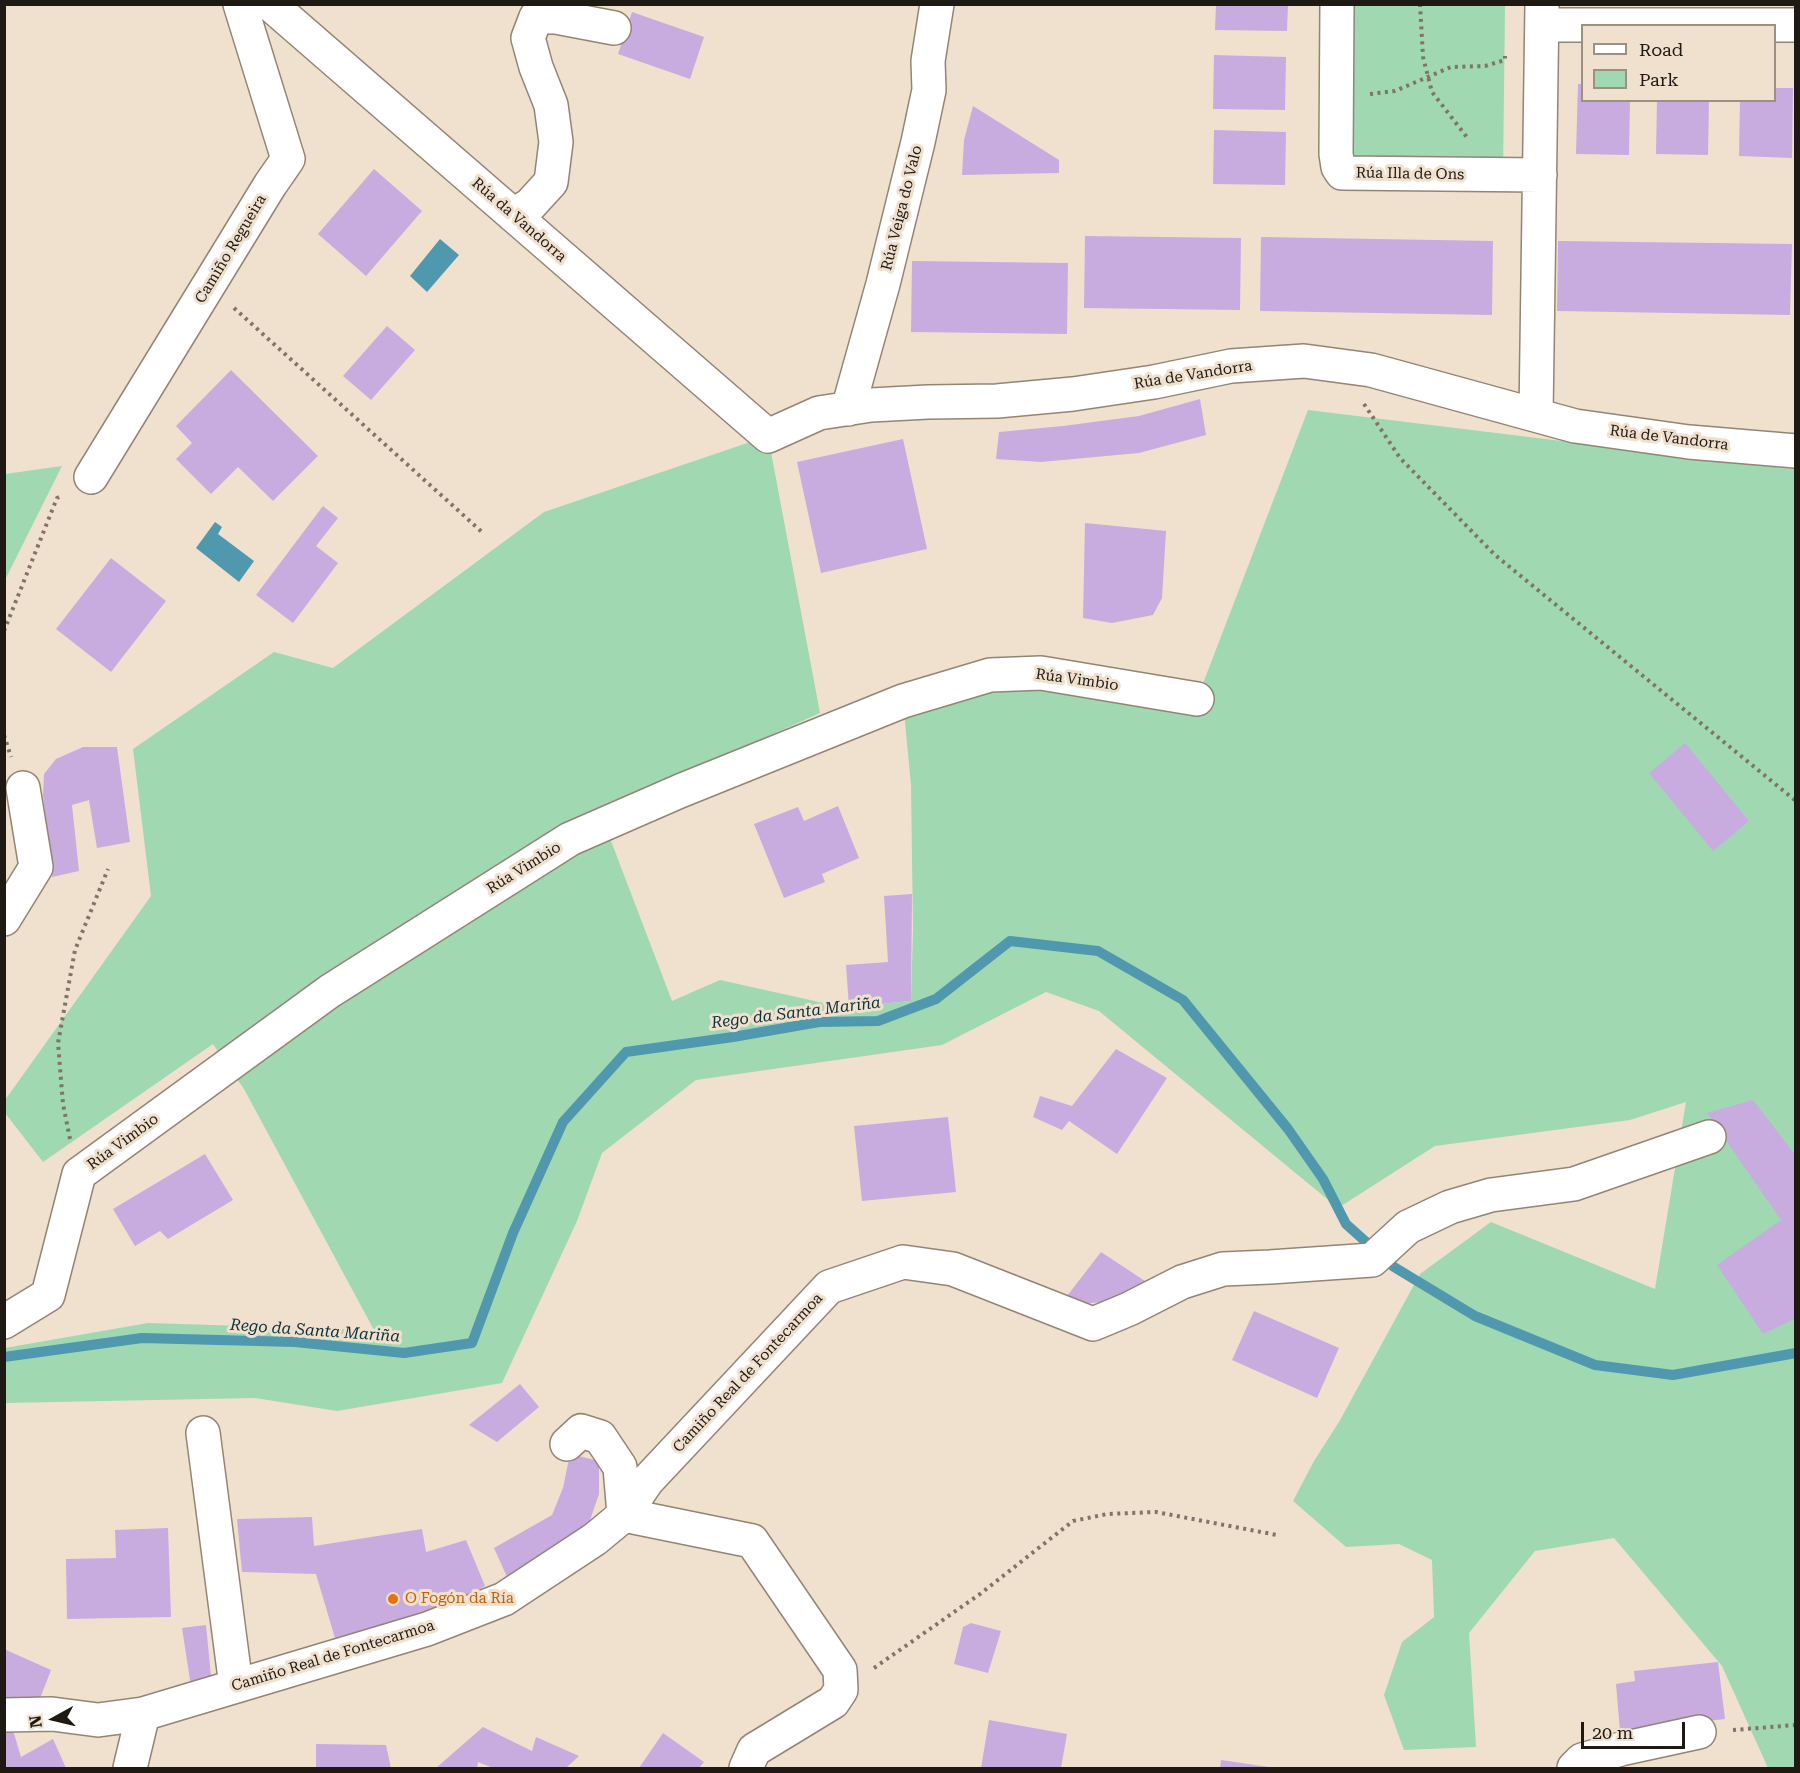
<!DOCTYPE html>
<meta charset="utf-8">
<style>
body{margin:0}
#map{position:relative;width:1800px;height:1773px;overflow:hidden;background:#f0e0ce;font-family:"Roboto Serif",serif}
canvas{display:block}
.frame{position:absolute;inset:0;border:6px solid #1f1913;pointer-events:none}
.legend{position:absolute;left:1581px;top:24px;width:195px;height:78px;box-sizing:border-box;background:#f0e0ce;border:2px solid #9c9083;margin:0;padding:8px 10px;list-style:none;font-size:18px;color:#1f1913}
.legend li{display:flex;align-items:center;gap:12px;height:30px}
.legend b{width:30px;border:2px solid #9c9083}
.north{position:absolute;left:24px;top:1689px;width:60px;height:60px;-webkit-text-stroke:4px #f0e0ce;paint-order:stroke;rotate:262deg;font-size:16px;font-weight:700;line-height:24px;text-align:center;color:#1f1913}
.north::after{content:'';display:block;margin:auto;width:21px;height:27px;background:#1f1913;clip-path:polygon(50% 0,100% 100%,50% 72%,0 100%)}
.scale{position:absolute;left:1581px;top:1722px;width:104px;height:27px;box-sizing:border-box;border:3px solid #1f1913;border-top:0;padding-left:8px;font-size:18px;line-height:21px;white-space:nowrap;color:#1f1913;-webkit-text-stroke:4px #f0e0ce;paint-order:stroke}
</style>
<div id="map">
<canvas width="1800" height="1773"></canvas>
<div class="frame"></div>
<ul class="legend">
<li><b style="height:8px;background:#fff"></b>Road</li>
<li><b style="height:16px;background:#a0d8b2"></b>Park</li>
</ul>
<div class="north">N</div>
<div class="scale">20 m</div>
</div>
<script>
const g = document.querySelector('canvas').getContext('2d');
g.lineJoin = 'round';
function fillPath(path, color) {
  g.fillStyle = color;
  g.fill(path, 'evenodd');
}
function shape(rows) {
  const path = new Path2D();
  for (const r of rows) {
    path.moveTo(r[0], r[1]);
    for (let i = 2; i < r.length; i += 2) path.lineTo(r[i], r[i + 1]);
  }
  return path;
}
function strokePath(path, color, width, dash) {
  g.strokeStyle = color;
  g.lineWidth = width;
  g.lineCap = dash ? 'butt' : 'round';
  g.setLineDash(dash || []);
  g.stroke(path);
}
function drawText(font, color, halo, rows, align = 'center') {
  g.font = font + ' "Roboto Serif",serif';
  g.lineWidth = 6;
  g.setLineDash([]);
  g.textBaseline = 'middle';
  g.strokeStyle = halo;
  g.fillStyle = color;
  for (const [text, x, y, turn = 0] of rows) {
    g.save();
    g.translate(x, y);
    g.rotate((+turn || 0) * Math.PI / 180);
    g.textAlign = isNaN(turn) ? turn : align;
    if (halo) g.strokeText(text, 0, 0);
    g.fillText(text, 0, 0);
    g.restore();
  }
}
fillPath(shape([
 [1341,5,1505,5,1503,175,1342,173],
 [1308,410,1791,469,1795,447,1795,1768,1768,1768,1722,1666,1614,1538,1535,1551,1469,1633,1476,1747,1404,1750,1384,1695,1402,1642,1434,1617,1432,1560,1399,1544,1346,1547,1293,1501,1314,1461,1339,1422,1420,1274,1491,1222,1655,1289,1686,1102,1630,1120,1435,1146,1338,1208,1099,1011,1046,992,942,1045,696,1080,602,1153,577,1221,502,1383,337,1411,255,1398,5,1403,5,1348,148,1323,374,1330,244,1089,213,1044,43,1162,5,1113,5,1100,151,896,133,749,274,652,333,668,544,512,768,436,820,713,600,812,672,1001,720,980,837,1006,849,1007,911,1001,913,929,911,785,903,701,990,675,1197,699],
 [62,466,5,580,5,474]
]), '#a0d8b2');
fillPath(shape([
 [440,239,459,255,427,292,410,276],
 [215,522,222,527,218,534,254,561,239,582,196,548]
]), '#5098ae');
strokePath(shape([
 [4,1357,142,1338,295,1342,404,1353,472,1343,513,1233,563,1122,626,1052,733,1037,819,1022,878,1021,936,999,1010,941,1098,951,1183,1000,1288,1129,1323,1179,1346,1224,1394,1267,1475,1316,1595,1365,1673,1375,1796,1353]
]), '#5098ae', 10);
fillPath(shape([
 [1216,4,1288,4,1287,31,1215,30],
 [632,12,704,37,690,79,618,54],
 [1214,55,1286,57,1285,110,1213,109],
 [1578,84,1582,84,1582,100,1630,100,1629,155,1576,154],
 [1774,88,1793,88,1792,158,1739,156,1740,100,1774,100],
 [1657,100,1709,100,1708,155,1656,154],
 [973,106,1059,160,1059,173,962,175,964,140],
 [1214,130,1286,132,1285,185,1213,184],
 [374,169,422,211,366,276,318,234],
 [1085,236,1241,238,1240,310,1084,308],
 [1261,237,1493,241,1492,315,1260,311],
 [1558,241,1792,244,1790,315,1557,311],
 [912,261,1068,263,1067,334,911,332],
 [387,326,415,350,371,400,343,376],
 [231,370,318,456,273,501,238,467,211,494,176,459,192,443,176,426],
 [1200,399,1206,435,1139,453,1041,462,996,459,999,432,1063,426,1139,416],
 [903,439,927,549,821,573,797,462],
 [323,506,338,518,316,546,338,563,293,623,256,595],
 [1085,523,1166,531,1162,598,1153,615,1112,623,1083,618],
 [111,558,166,601,111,672,56,629],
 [1685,743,1749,821,1713,851,1649,773],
 [83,747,117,747,130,842,97,848,89,800,72,805,79,871,52,877,43,795,44,774,56,759],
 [838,806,859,858,822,874,825,882,784,898,754,824,798,807,804,821],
 [912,894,911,1001,849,1007,846,965,888,962,884,896],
 [1116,1049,1167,1078,1117,1154,1069,1121,1062,1130,1033,1117,1040,1096,1072,1106],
 [1753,1100,1796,1156,1796,1318,1763,1334,1717,1265,1781,1220,1707,1113],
 [948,1117,956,1192,862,1201,854,1126],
 [205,1154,233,1200,168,1239,160,1231,135,1246,113,1209],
 [1101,1252,1145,1281,1104,1302,1077,1304,1067,1296],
 [1254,1311,1339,1348,1317,1398,1232,1360],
 [520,1384,539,1407,497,1442,469,1425],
 [570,1454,599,1461,599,1494,588,1526,508,1579,494,1548,552,1515,563,1488],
 [312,1517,314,1546,422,1529,426,1552,466,1540,485,1586,442,1611,337,1645,316,1574,242,1572,237,1519],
 [168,1528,171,1617,67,1619,66,1559,116,1558,115,1530],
 [971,1623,1001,1631,988,1673,954,1664,963,1627],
 [206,1625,212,1687,192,1693,182,1628],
 [4,1649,51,1670,39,1701,4,1703],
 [1718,1662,1725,1719,1620,1731,1616,1684,1635,1681,1634,1671],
 [10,1720,21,1757,53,1739,66,1768,4,1768,4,1722],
 [989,1720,1067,1734,1061,1768,981,1768],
 [483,1727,532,1751,536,1737,579,1756,566,1768,493,1768,478,1762,477,1768,436,1768],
 [663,1733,704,1762,699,1768,639,1768],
 [316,1744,386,1745,391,1768,316,1768],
 [1221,1760,1269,1767,1269,1768,1220,1768]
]), '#c8ace0');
const minor = shape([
 [270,4,768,436,819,413,871,405,928,402,997,401,1073,394,1154,382,1231,366,1304,361,1371,370,1575,426,1689,442,1796,451],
 [1337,4,1336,154,1338,167,1342,173,1540,175],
 [1542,25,1796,25],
 [513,215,530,205,551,182,556,142,551,105,536,67,528,38,536,17,556,17,614,28],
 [848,409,883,284,918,142,929,90,928,61,937,4],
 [1536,415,1542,4],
 [91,477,270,185,288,159,240,4],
 [4,919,36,867,23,788],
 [4,1322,48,1295,79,1174,330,991,570,839,680,791,903,701,990,675,1041,673,1197,699],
 [203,1433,236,1686],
 [567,1444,581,1431,600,1437,620,1467,624,1515,752,1541,840,1670,841,1690,833,1702,754,1750,746,1768],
 [4,1715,52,1714,98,1720,143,1714],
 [130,1768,143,1714,427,1629,504,1599,595,1539,624,1515,647,1481,829,1287,903,1262,953,1269,1093,1324,1129,1309,1182,1282,1223,1269,1270,1267,1372,1260,1408,1227,1450,1207,1491,1195,1574,1184,1709,1137],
 [1574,1768,1582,1760,1621,1749,1699,1732]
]);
strokePath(minor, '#938474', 36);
strokePath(shape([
 [1420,4,1423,57,1432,92,1469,140],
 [1370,94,1395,91,1451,67,1485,66,1505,60,1505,56],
 [234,308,482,532],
 [1364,404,1400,458,1495,555,1796,801],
 [4,631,57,498,63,495],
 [4,735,11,757],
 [70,1139,63,1104,58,1043,75,950,108,869],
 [874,1668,980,1594,1073,1521,1107,1514,1156,1512,1277,1535],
 [1733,1730,1796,1725]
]), '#7f7469', 4, [3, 4.5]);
strokePath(minor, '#fff', 33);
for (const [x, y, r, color] of [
 [393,1599,6,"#e8710a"]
]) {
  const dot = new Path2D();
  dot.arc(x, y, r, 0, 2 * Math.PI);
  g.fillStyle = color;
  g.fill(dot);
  strokePath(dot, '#f0e0ce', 2);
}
drawText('15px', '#1f1913', '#f0e0ce', [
 ["Rúa Illa de Ons",1410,174,1],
 ["Rúa Veiga do Valo",902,208,-76],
 ["Rúa da Vandorra",519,220,41],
 ["Camiño Regueira",231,249,-59],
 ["Rúa de Vandorra",1193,375,-9],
 ["Rúa de Vandorra",1669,438,7],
 ["Rúa Vimbio",1077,680,8],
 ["Rúa Vimbio",524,868,-32],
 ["Rúa Vimbio",123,1142,-36],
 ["Camiño Real de Fontecarmoa",748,1373,-47],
 ["Camiño Real de Fontecarmoa",333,1656,-17]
]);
drawText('15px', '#c56008', '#f0e0ce', [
 ["O Fogón da Ría",405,1599]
], 'left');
drawText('italic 16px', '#0d303a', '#f0e0ce', [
 ["Rego da Santa Mariña",796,1013,-7],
 ["Rego da Santa Mariña",315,1331,4]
]);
</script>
